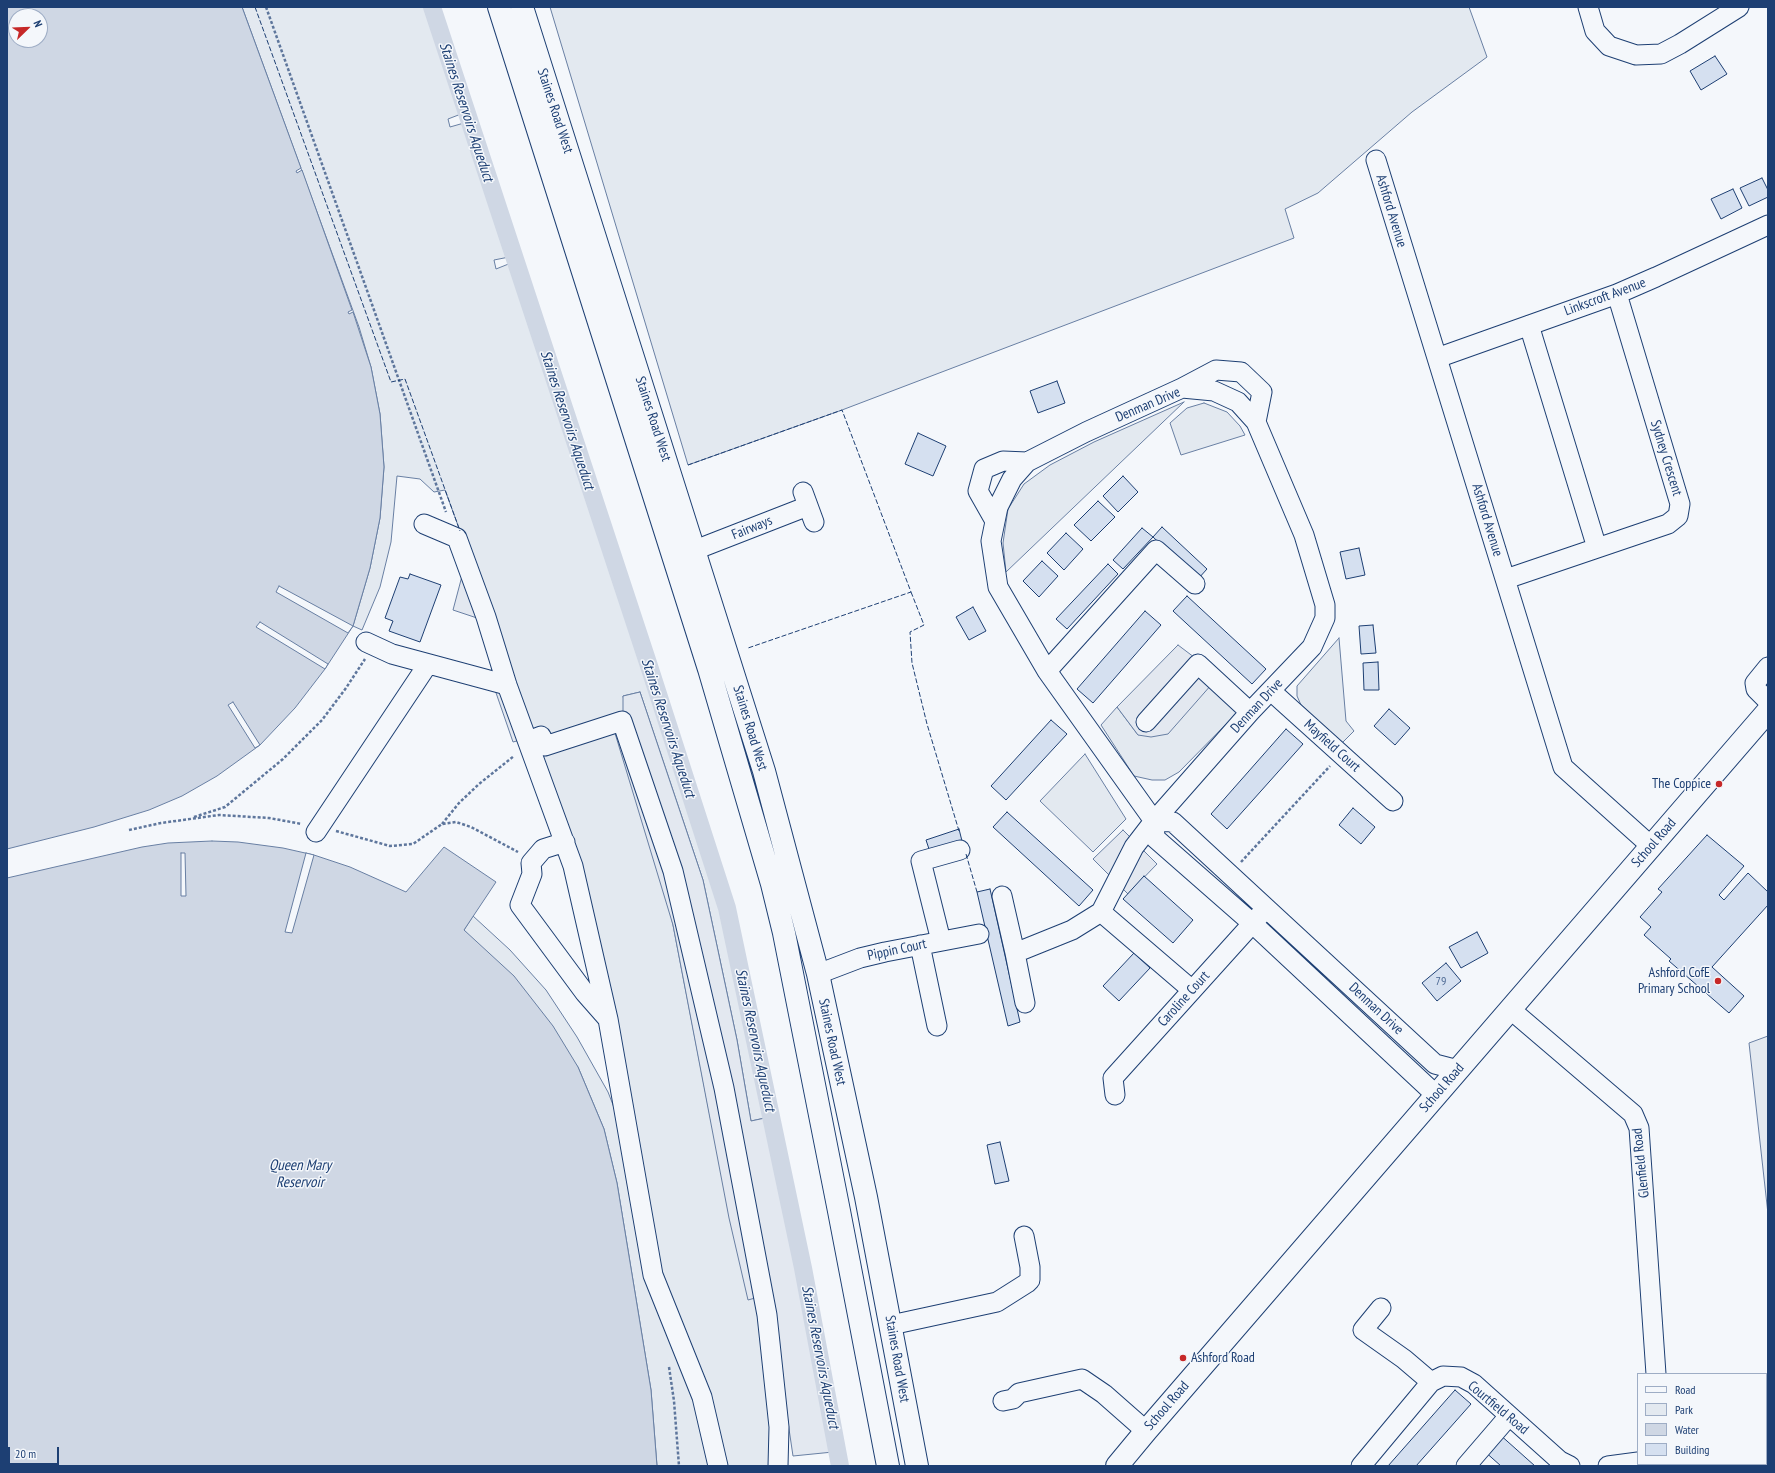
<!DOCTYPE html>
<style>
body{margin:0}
#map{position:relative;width:1775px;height:1473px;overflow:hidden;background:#f4f7fb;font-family:"PT Sans Narrow",sans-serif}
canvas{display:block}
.frame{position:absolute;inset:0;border:8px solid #1d3f73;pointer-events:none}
.legend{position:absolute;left:1637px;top:1373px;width:130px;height:92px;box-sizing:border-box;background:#f4f7fb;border:1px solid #9eadc5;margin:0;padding:5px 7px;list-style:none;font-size:12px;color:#1d3f73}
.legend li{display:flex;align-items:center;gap:8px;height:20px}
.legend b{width:20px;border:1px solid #9eadc5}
.north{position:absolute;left:8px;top:8px;width:40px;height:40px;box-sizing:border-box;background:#f4f7fb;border:1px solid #9eadc5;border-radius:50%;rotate:67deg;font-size:11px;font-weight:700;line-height:16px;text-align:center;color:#1d3f73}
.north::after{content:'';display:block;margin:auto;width:14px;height:18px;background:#c62828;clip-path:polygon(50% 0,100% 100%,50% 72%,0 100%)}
.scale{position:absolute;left:8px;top:1447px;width:51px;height:18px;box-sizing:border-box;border:2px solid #1d3f73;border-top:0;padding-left:5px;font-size:12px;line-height:14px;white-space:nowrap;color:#1d3f73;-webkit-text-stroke:3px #f4f7fb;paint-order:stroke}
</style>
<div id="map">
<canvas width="1775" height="1473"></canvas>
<div class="frame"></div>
<ul class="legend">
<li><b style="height:5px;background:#f4f7fb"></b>Road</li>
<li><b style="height:11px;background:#e3e9f0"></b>Park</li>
<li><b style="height:11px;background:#cfd7e4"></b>Water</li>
<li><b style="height:11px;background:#d5e0f0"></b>Building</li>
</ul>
<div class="north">N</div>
<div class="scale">20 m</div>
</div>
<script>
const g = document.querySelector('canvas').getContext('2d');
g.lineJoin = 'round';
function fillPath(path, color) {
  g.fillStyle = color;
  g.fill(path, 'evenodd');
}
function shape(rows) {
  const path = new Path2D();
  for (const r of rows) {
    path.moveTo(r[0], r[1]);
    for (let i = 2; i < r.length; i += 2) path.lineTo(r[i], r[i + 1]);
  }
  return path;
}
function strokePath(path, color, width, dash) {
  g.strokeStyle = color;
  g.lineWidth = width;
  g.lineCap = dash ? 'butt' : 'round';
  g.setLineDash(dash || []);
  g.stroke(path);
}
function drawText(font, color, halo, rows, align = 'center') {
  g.font = font + ' "PT Sans Narrow",sans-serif';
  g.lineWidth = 3;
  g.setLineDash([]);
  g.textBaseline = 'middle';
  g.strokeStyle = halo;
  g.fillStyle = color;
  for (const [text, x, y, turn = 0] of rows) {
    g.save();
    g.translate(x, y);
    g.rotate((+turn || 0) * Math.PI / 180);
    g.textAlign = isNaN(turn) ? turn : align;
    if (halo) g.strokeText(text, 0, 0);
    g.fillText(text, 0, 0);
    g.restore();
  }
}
const green = shape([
 [242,7,426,7,461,114,448,119,450,127,464,123,509,257,494,260,496,269,511,263,720,906,765,1118,751,1121,737,1040,703,880,640,692,623,696,673,925,711,1121,718,1135,760,1316,769,1401,771,1466,724,1466,664,1284,630,1092,533,730,445,490,434,492,420,479,397,476,391,542,380,587,362,630,353,626,370,568,380,518,384,467,380,414,371,367,359,327,242,7],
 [550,7,1469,7,1487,57,1412,112,1318,193,1285,209,1294,238,842,410,688,465,550,7],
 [1184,402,1006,572,1003,543,1008,509,1024,484,1050,465,1094,442,1184,402],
 [1204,403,1227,412,1240,426,1245,435,1181,455,1170,423,1187,408,1204,403],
 [1339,638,1346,721,1354,731,1342,743,1301,705,1297,696,1297,686,1339,638],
 [1219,676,1241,709,1179,772,1165,780,1152,780,1134,776,1101,725,1117,707,1138,735,1219,676],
 [1085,754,1126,819,1093,852,1040,801,1085,754],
 [473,916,510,950,546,990,577,1037,608,1092,622,1128,711,1466,657,1466,651,1390,617,1183,604,1129,578,1067,464,930,473,916],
 [1768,1036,1768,1214,1749,1043,1768,1036]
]);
fillPath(green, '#e3e9f0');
strokePath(green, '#687fa3', 1);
const parking = shape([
 [466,561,480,619,453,610,466,561],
 [1178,645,1219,676,1168,734,1151,737,1138,735,1117,707,1178,645],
 [500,676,524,739,513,742,494,687,500,676],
 [640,692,703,880,737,1040,751,1121,765,1118,833,1452,793,1456,769,1294,748,1300,729,1218,673,925,611,720,623,714,623,696,640,692],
 [1123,830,1157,864,1128,894,1093,859,1123,830]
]);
fillPath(parking, '#e3e8f0');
strokePath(parking, '#687fa3', 1);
const water = shape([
 [7,7,242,7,301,168,296,171,297,173,302,170,352,310,348,312,349,314,353,312,371,367,380,414,384,467,380,518,370,568,353,626,325,669,295,708,260,745,217,776,182,796,149,810,94,827,7,849,7,7],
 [16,16,40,16,40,40,16,40,16,16],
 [212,841,238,842,283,848,314,855,350,867,406,892,444,847,496,882,464,930,514,976,553,1026,578,1067,604,1129,617,1183,651,1390,657,1466,7,1466,7,878,142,847,168,843,212,841]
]);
fillPath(water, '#cfd7e4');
strokePath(water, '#687fa3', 1);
const pier = shape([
 [279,586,353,626,348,633,276,592,279,586],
 [260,622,328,664,325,669,256,627,260,622],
 [233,702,260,745,255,748,228,705,233,702],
 [181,853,185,853,186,896,181,896,181,853],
 [306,853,314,855,292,933,285,932,306,853]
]);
fillPath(pier, '#f4f7fb');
strokePath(pier, '#687fa3', 1);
strokePath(shape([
 [432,7,649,666,727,908,803,1268,840,1466]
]), '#cfd7e4', 18);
const building = shape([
 [1715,56,1727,74,1701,90,1690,71,1715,56],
 [1762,178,1768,190,1768,197,1749,206,1740,188,1762,178],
 [1733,189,1742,208,1721,219,1711,199,1733,189],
 [1057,381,1065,403,1038,413,1030,391,1057,381],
 [918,433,946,446,933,476,905,464,918,433],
 [1123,476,1138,492,1118,512,1103,496,1123,476],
 [1098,501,1115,517,1091,541,1074,525,1098,501],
 [1162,527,1207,569,1198,579,1153,537,1162,527],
 [1142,528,1153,537,1123,569,1113,560,1142,528],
 [1066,533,1083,549,1064,570,1047,553,1066,533],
 [1359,548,1365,575,1346,579,1340,552,1359,548],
 [1042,561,1058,576,1039,597,1023,581,1042,561],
 [1108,564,1118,574,1067,629,1056,619,1108,564],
 [410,574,441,585,420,642,389,631,393,621,385,618,400,577,408,579,410,574],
 [1187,596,1266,669,1252,684,1173,611,1187,596],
 [973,607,986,631,969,640,956,617,973,607],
 [1145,611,1161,625,1093,703,1077,689,1145,611],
 [1373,625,1376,653,1361,654,1359,626,1373,625],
 [1378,662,1379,690,1364,690,1363,663,1378,662],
 [1389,709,1410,728,1395,745,1374,726,1389,709],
 [1051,720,1067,734,1006,800,991,786,1051,720],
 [1286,729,1303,744,1227,829,1211,814,1286,729],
 [1353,808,1375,827,1361,844,1339,825,1353,808],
 [1007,812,1093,890,1079,906,993,827,1007,812],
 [959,829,962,841,930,852,926,840,959,829],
 [1707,835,1744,866,1719,895,1724,900,1748,873,1768,892,1768,905,1712,967,1744,996,1729,1013,1669,961,1671,959,1644,935,1651,927,1640,917,1662,892,1658,889,1707,835],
 [1144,876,1193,920,1173,943,1123,899,1144,876],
 [990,889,1020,1022,1008,1026,977,892,990,889],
 [1477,932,1488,953,1461,968,1449,947,1477,932],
 [1134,953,1150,968,1119,1001,1103,986,1134,953],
 [1446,963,1461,981,1437,1001,1422,983,1446,963],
 [1000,1142,1009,1181,995,1184,987,1145,1000,1142],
 [1455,1390,1471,1404,1416,1466,1388,1466,1455,1390],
 [1498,1433,1535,1466,1501,1466,1483,1450,1498,1433]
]);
fillPath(building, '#d5e0f0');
strokePath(building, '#1d3f73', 1);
const minor = shape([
 [1588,7,1595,31,1609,46,1636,55,1661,54,1680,44,1739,7],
 [1376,160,1563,767,1651,846],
 [1529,325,1597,548],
 [1437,358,1617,294,1656,277,1768,225],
 [1182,388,1216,370,1241,372,1262,392,1256,422],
 [803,492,814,522],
 [995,521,978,491,984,469,1003,461,1027,462],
 [424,524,457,538,486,617,507,685,573,866,608,1019,653,1275,702,1397,718,1466],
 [695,550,808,506],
 [1506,579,1668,524,1678,516,1680,504,1617,294],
 [366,642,392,654,507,685],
 [1768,667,1755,683,1756,689,1768,701],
 [1047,671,1156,550,1195,584],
 [1271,691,1393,801],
 [1146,722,1198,664,1250,712],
 [528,741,541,736,545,746,622,721,673,871,724,1088,767,1315,779,1427,778,1466],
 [1154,821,1173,822,1435,1064,1458,1070],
 [316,832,428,664],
 [565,842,543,849,531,863,532,874,520,905,585,993,607,1018],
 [1002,896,1015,953,1072,930,1101,912,1134,847,1154,821,1250,712,1312,647,1325,618,1325,605,1304,535,1256,422,1238,402,1214,391,1182,388,1086,432,1027,462,1012,479,998,507,991,541,998,587,1047,671,1154,821,1155,838,1252,923,1436,1095],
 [1101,912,1192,990],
 [941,941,921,861,960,850],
 [920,945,937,1026],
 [1015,953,1025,1003],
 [818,974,860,958,885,952,979,934],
 [1510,1009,1633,1114,1639,1128,1656,1374],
 [1115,1095,1113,1078,1260,915],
 [1381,1308,1363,1330,1404,1359,1431,1382],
 [891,1325,997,1302,1027,1283,1030,1280,1030,1267,1024,1236],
 [1003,1401,1013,1399,1019,1393,1082,1379,1104,1394,1146,1431],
 [1361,1466,1431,1382,1443,1376,1461,1377,1474,1384,1560,1461,1570,1466],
 [1466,1466,1509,1416],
 [1608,1466,1638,1462],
 [1654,1466,1654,1464]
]);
const major = shape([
 [1117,1466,1146,1431,1768,711]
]);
const highway = shape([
 [499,7,709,669,772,884,784,933,839,1211,888,1466],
 [522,7,764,771,818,974,866,1197,917,1466]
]);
strokePath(minor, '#1d3f73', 21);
strokePath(major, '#1d3f73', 24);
strokePath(highway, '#1d3f73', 24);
strokePath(shape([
 [266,7,446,512],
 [194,817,225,807,283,759,322,720,346,688,365,659],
 [442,824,459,803,479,784,514,756],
 [129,830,161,823,219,815,269,818,302,824],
 [336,831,390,846,413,844,442,824,456,822,471,827,518,852],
 [1241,862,1330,766],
 [669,1367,674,1401,679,1466]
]), '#5e769c', 2.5, [3, 2]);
strokePath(minor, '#f4f7fb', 19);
strokePath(major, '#f4f7fb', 22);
strokePath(highway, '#f4f7fb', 22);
strokePath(shape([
 [255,7,391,382,405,379,460,531],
 [688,465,842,410,911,592,748,648],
 [911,592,924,625,910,632,912,663,927,724,959,831],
 [966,854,977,892]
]), '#1d3f73', 1, [5, 2]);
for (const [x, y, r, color] of [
 [1719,784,4,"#c62828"],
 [1718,981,4,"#c62828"],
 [1183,1358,4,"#c62828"]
]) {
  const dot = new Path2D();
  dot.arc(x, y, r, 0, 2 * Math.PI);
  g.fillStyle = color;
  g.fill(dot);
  strokePath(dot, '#f4f7fb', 1.5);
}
drawText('12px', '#4b6792', null, [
 ["79",1441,982]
]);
drawText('14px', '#1d3f73', '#f4f7fb', [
 ["Staines Road West",555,111,72],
 ["Ashford Avenue",1391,211,73],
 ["Linkscroft Avenue",1605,297,-20],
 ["Denman Drive",1148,405,-23],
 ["Staines Road West",653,419,72],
 ["Sydney Crescent",1666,458,73],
 ["Ashford Avenue",1487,520,73],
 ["Fairways",752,528,-22],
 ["Denman Drive",1257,706,-47],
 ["Staines Road West",750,728,73],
 ["Mayfield Court",1332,746,42],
 ["School Road",1654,843,-49],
 ["Pippin Court",897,950,-12],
 ["Caroline Court",1184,999,-48],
 ["Denman Drive",1376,1009,43],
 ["Staines Road West",832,1042,78],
 ["School Road",1442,1088,-49],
 ["Glenfield Road",1641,1163,-96],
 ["Staines Road West",897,1359,80],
 ["School Road",1167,1406,-49],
 ["Courtfield Road",1498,1408,40]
]);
drawText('14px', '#1d3f73', '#f4f7fb', [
 ["The Coppice",1711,784],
 ["Ashford CofE",1710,973],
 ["Primary School",1710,989],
 ["Ashford Road",1191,1358,"left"]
], 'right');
drawText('italic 15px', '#1d3f73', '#f4f7fb', [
 ["Staines Reservoirs Aqueduct",466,112,72],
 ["Staines Reservoirs Aqueduct",567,420,72],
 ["Staines Reservoirs Aqueduct",668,728,72],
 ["Staines Reservoirs Aqueduct",755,1040,78],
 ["Queen Mary",300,1166],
 ["Reservoir",300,1183],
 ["Staines Reservoirs Aqueduct",820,1357,79]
]);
</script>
